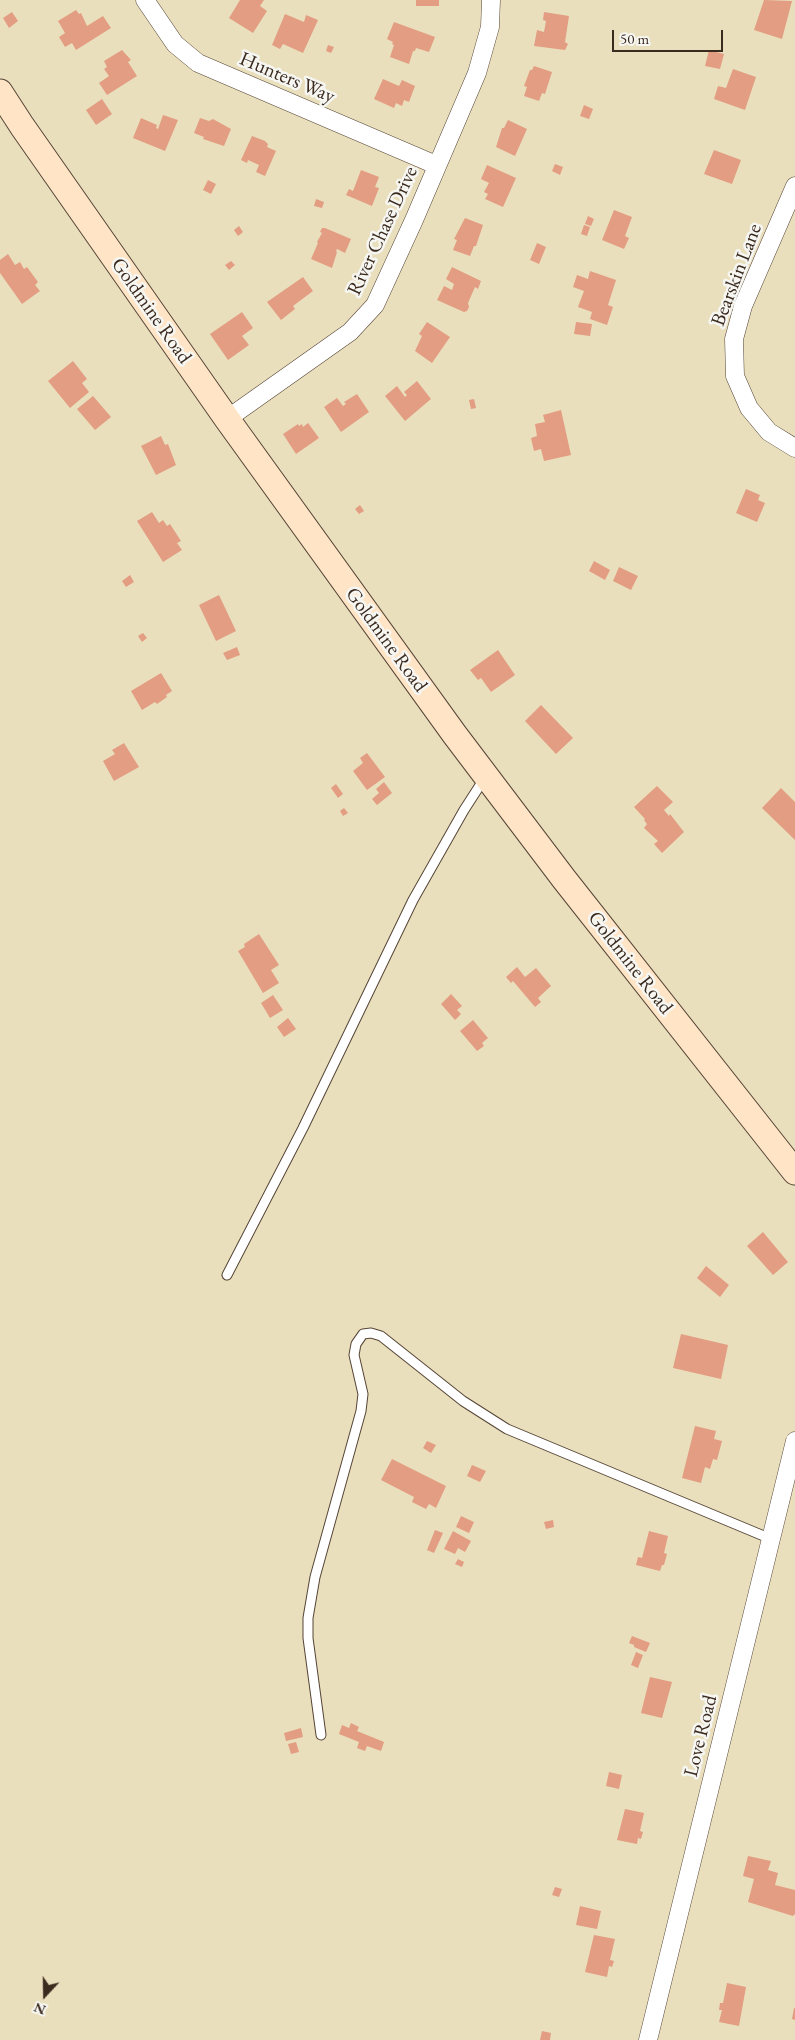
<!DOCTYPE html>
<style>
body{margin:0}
#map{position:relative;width:795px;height:2040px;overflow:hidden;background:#eadfbd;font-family:"EB Garamond",serif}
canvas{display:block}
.north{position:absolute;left:20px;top:1970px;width:50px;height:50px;-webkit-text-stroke:4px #f6f6f2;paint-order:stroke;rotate:201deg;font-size:14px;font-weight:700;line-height:20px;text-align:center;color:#3b2a1e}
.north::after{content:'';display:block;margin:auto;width:18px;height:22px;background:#3b2a1e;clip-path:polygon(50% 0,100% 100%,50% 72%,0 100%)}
.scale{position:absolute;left:612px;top:30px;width:111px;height:22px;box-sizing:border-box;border:2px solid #3b2a1e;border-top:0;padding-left:6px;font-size:15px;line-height:18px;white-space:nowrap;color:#3b2a1e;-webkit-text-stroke:4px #f6f6f2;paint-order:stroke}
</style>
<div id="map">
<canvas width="795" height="2040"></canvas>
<div class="north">N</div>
<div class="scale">50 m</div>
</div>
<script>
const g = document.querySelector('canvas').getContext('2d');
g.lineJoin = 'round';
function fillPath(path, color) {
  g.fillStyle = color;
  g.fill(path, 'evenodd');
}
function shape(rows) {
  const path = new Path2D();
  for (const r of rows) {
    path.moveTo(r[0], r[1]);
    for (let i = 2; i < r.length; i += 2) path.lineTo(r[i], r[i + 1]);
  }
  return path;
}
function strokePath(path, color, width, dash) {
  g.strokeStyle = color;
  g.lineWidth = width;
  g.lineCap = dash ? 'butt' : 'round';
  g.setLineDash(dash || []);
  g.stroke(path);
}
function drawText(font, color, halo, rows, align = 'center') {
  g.font = font + ' "EB Garamond",serif';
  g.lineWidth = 5;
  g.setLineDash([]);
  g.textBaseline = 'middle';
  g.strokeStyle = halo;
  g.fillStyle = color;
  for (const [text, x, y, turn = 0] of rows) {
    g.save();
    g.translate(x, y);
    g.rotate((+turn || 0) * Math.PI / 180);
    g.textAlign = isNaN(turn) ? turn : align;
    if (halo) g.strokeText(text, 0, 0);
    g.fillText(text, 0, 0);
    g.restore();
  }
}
fillPath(shape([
 [240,0,264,0,260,6,267,11,253,33,229,18],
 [416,0,439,0,439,6,416,6],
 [764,0,792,1,782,39,754,30],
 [76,10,79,14,81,13,87,26,103,16,111,28,76,50,72,43,65,47,59,37,65,33,58,21],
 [12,12,18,21,9,28,3,18],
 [544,12,569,16,565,42,568,44,565,50,534,46,537,30,544,32,546,21,543,20],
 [285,14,304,22,306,15,318,20,303,53,283,44,280,49,272,45],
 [394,22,435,37,429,52,416,48,415,51,413,51,409,64,390,57,394,45,392,44,393,42,387,39],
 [328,45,334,47,331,53,326,51],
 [122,50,131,60,128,62,137,76,107,95,99,83,109,76,104,69,107,67,104,61],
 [709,50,724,54,720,69,705,66],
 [534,66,552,72,545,94,542,93,539,101,524,96,527,87,524,86,530,70,532,70],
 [733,69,756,77,745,110,714,99,718,86,726,88],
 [383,79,399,86,402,80,415,86,409,102,404,100,402,106,396,103,394,108,374,99],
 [102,99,112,114,96,125,86,110],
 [584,105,593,109,589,119,580,116],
 [163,115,178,120,165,151,133,138,141,118,157,125,156,128,158,129],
 [200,118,209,121,213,119,231,129,224,146,203,139,204,137,194,133],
 [508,120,527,129,515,156,496,147,502,128,504,128],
 [252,136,265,141,268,144,267,147,276,151,265,176,256,172,259,165,248,160,247,163,241,160],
 [714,150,741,160,732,184,704,174],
 [555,164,563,167,560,175,552,171],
 [487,165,516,178,503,207,485,199,488,194,484,192,489,183,481,179],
 [361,170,379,177,375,187,379,188,372,206,346,195,349,189,353,191],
 [208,180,216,184,211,194,203,190],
 [316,199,324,202,322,208,314,206],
 [614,210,632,217,625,236,629,238,624,249,602,240],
 [588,216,594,219,591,226,585,224],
 [465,218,483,225,476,246,474,246,470,256,453,250,457,240,454,239],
 [584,225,590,227,587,236,581,234],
 [239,226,243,232,238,236,234,230],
 [322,228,325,228,351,239,345,253,337,249,336,251,337,252,332,268,311,259,318,243,317,242,322,233,320,232],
 [537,243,546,247,539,264,530,260],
 [8,254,15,265,20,262,24,269,27,267,38,282,35,285,40,291,22,304,0,273,0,260],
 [231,261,235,265,229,270,225,265],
 [452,267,481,281,478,289,475,287,468,303,469,307,467,311,464,312,437,300,444,286,452,290,454,284,446,279],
 [590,271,616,280,608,305,613,307,607,325,590,319,592,312,578,307,584,291,573,287,577,275,588,279],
 [303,277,313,291,293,306,295,309,281,320,267,302],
 [242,312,253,328,242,336,249,345,228,360,210,334],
 [427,322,450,337,432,363,415,351,422,336,419,334],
 [576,322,592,324,590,336,574,334],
 [73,361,87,379,82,383,89,392,70,408,48,381],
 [417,381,431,399,405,421,385,396,397,386,405,397,407,395,404,392],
 [357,394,369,412,341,432,324,407,337,398,343,406,346,404,344,402],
 [93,396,111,417,95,430,77,409],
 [474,399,476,408,471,409,469,400],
 [561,410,571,455,544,461,541,449,534,451,531,438,537,436,535,424,545,422,543,415],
 [308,423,319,438,296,454,283,434,298,424,299,426,302,424,303,427],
 [161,436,165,445,168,444,176,465,156,475,141,446],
 [746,489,760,495,758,500,765,503,757,522,736,513],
 [360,505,364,511,359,514,355,509],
 [152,512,159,523,163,520,167,526,170,524,181,541,177,543,182,550,163,562,137,521],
 [594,561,610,570,605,580,589,571],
 [619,567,638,576,631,590,613,581],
 [130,575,134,582,126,587,122,581],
 [219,595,236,631,216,641,199,605],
 [143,633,147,638,142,642,138,636],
 [237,647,240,655,227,660,223,653],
 [498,650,515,675,491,692,481,678,478,680,470,670],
 [161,673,172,691,166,695,167,697,157,704,155,702,142,710,131,691],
 [541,705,573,738,556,754,525,721],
 [124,743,139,767,114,781,103,761,115,754,112,750],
 [367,753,385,777,367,790,353,771,363,763,360,758],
 [384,782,392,793,377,805,372,799,379,793,376,789],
 [336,784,343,794,338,798,331,788],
 [657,786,673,802,664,810,669,816,670,814,684,832,662,853,654,844,658,841,644,828,647,824,644,820,645,819,634,807],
 [781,788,795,802,795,840,762,808],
 [344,808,348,813,343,816,340,811],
 [259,934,279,965,271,970,279,983,263,993,238,951,245,947,244,944],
 [517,967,525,977,536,968,551,986,538,998,541,1002,535,1007,513,981,511,983,506,977],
 [451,994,462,1006,457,1010,461,1014,455,1020,441,1004],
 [273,995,283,1010,270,1018,261,1003],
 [288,1018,296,1029,284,1037,277,1027],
 [473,1020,488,1038,482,1043,484,1046,477,1051,460,1031],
 [763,1232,788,1262,773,1275,747,1246],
 [706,1266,729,1285,720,1297,697,1278],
 [681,1334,728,1345,721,1379,673,1368],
 [695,1426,716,1431,714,1439,722,1441,717,1460,713,1459,710,1469,705,1467,701,1483,682,1478],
 [427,1441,436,1445,431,1453,423,1448],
 [392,1459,446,1486,436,1508,429,1504,426,1509,412,1502,414,1497,381,1480],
 [472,1465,486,1471,480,1482,467,1476],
 [461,1516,474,1522,469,1533,456,1527],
 [553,1520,554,1527,546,1529,544,1522],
 [435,1530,443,1533,434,1553,427,1550],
 [453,1531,471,1541,465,1552,458,1548,455,1554,444,1549],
 [649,1531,668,1536,664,1553,667,1554,664,1565,662,1565,660,1571,636,1565,638,1557,642,1558],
 [458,1559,464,1562,462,1567,455,1564],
 [632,1636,650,1643,646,1652,634,1647,634,1645,629,1643],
 [636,1652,643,1655,638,1668,631,1665],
 [650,1677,672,1682,662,1718,641,1713],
 [351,1723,359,1727,357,1731,384,1742,381,1751,367,1746,365,1751,357,1748,359,1742,339,1734,342,1725,349,1728],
 [301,1728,303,1737,286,1741,284,1733],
 [296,1742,299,1752,291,1754,288,1744],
 [609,1772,622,1775,619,1789,606,1786],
 [625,1809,644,1813,640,1831,643,1832,641,1839,638,1838,637,1844,617,1840],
 [748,1856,771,1861,768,1870,778,1873,775,1885,795,1890,795,1914,793,1916,748,1902,754,1879,743,1876],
 [555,1887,562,1889,559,1897,552,1895],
 [580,1906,601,1911,597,1929,576,1925],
 [594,1935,615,1939,610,1960,614,1961,612,1967,609,1966,607,1977,585,1972],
 [727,1983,746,1987,739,2026,719,2022,722,2010,719,2010,720,2003,723,2003],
 [794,2008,795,2008,795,2020,792,2019],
 [542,2031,551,2033,550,2040,540,2040]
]), '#e29d82');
const lane = shape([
 [227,1275,303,1128,413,900,464,810,484,779],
 [321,1735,308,1638,308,1618,315,1577,361,1411,363,1394,354,1355,356,1344,363,1334,371,1333,381,1336,463,1401,507,1429,771,1539]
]);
const street = shape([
 [145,0,175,44,198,63,436,165],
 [795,186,743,306,734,339,735,376,749,408,769,432,795,448],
 [227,419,350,332,375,305,414,220,477,73,490,27,491,0],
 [648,2040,795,1441]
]);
const secondary = shape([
 [0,92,22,126,227,419,455,735,564,879,795,1172]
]);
strokePath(lane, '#554536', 11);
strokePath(street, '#554536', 19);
strokePath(secondary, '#554536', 27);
strokePath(lane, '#fff', 9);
strokePath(street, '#fff', 18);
strokePath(secondary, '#ffe4c6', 25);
drawText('20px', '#3b2a1e', '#f6f6f2', [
 ["Hunters Way",287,78,23],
 ["River Chase Drive",383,231,-65],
 ["Bearskin Lane",737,275,-69],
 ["Goldmine Road",151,311,55],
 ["Goldmine Road",386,640,54],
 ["Goldmine Road",630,963,52],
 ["Love Road",701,1736,-76]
]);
</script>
